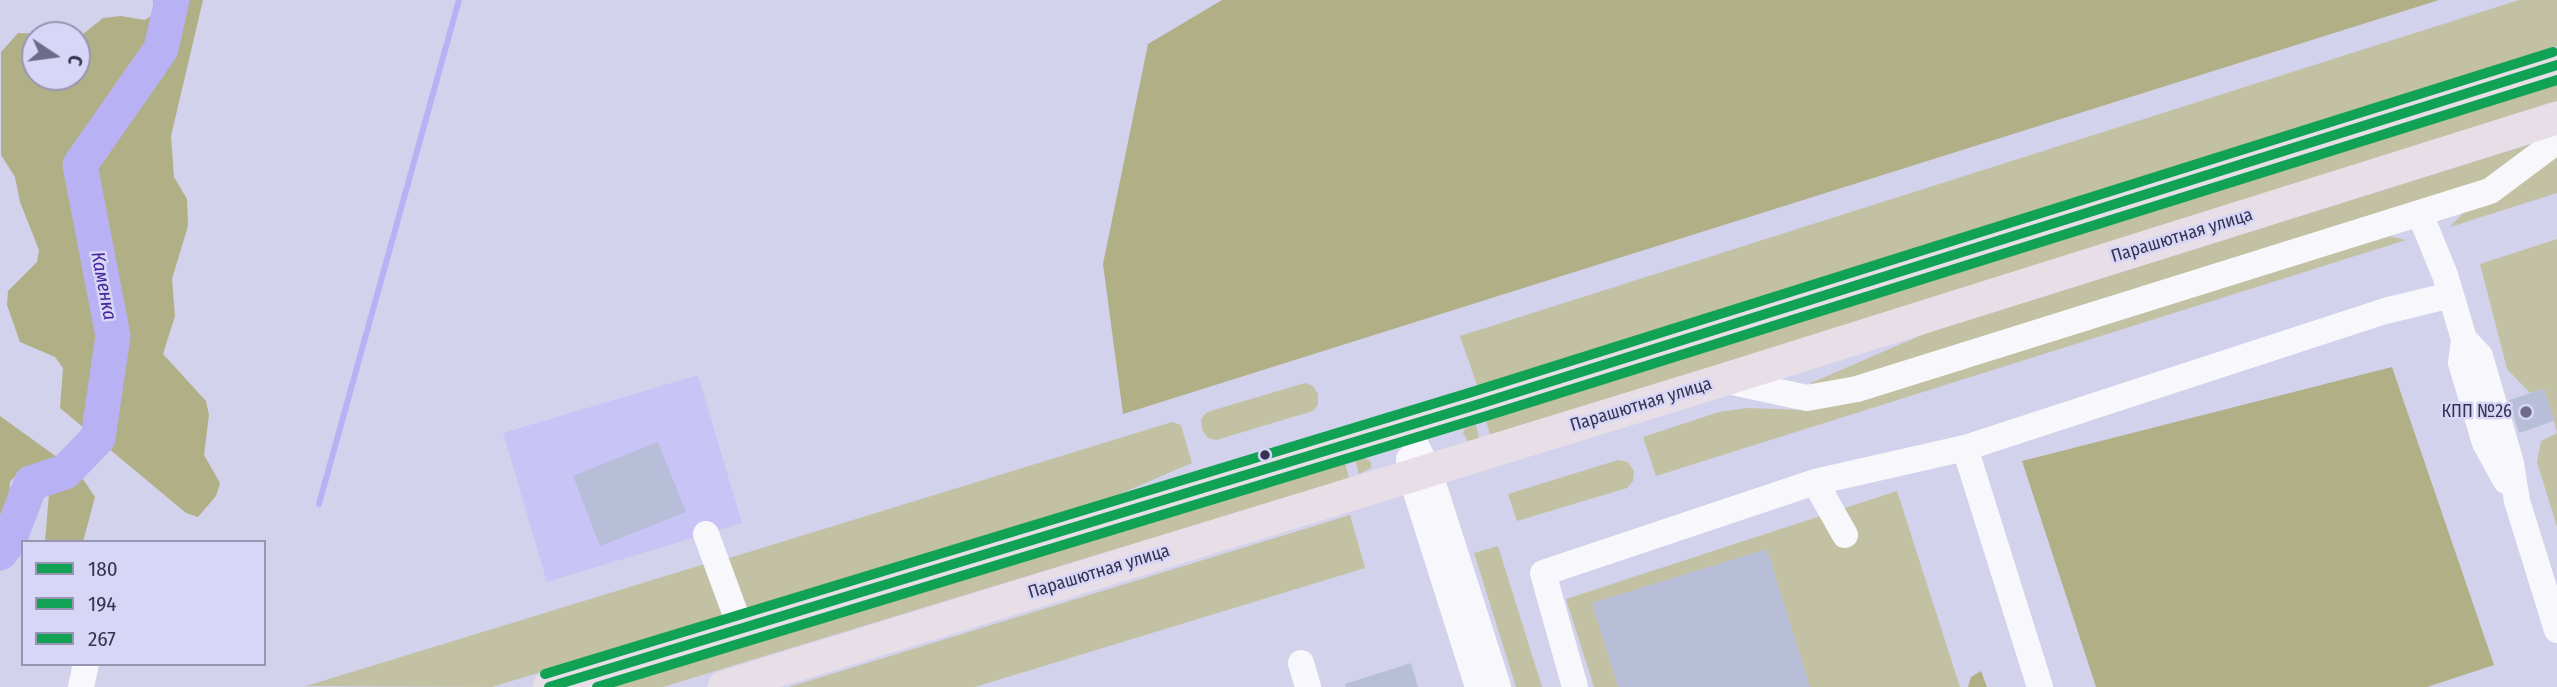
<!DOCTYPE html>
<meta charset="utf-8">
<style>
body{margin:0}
#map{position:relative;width:2557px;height:687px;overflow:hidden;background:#d3d2ec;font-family:"Fira Sans Condensed",sans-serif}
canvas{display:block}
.legend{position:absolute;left:21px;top:540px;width:245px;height:126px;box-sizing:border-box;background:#d7d6f6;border:2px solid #9795b4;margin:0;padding:9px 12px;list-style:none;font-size:21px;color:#363352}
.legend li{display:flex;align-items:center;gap:14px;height:35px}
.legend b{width:35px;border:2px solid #9795b4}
.north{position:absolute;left:21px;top:21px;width:70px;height:70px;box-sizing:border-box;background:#d7d6f6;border:2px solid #9795b4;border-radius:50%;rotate:103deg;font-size:19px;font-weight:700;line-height:28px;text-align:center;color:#363352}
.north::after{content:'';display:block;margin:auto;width:24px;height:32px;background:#6d6b88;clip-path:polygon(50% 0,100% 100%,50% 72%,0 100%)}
</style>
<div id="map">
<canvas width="2557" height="687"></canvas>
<ul class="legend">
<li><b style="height:9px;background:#12a255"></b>180</li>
<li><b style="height:9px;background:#12a255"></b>194</li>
<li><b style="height:9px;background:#12a255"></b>267</li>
</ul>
<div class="north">С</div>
</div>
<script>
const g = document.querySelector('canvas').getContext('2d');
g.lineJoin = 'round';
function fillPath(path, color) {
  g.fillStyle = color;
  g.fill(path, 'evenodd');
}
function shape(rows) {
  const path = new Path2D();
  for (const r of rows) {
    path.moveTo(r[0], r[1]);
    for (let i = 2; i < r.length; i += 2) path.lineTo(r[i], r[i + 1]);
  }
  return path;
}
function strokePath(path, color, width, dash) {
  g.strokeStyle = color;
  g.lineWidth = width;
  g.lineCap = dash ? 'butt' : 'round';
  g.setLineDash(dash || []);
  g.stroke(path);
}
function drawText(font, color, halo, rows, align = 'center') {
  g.font = font + ' "Fira Sans Condensed",sans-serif';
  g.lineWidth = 5;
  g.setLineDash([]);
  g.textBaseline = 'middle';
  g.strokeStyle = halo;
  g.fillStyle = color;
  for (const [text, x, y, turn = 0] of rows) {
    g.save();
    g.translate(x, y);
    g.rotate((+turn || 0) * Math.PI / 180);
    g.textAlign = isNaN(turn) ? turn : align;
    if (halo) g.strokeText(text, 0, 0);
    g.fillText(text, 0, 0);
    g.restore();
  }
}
fillPath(shape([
 [698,375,742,523,547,582,503,433]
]), '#c8c5f6');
fillPath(shape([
 [2519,0,2557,0,2557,46,1478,388,1460,336],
 [2557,84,2557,101,1491,437,1486,421],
 [2534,143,2481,182,1829,386,1812,388,1811,383,1924,334],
 [2557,154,2557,193,2450,227,2464,212],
 [2389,236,2406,240,1656,476,1643,437,1719,412,1748,408,1807,410,1860,400],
 [2557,239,2557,527,2537,462,2541,441,2557,433,2554,421,2544,389,2530,393,2507,369,2480,264],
 [1305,383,1313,386,1318,394,1318,405,1313,411,1216,440,1208,438,1202,430,1201,419,1207,412],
 [1172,422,1181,425,1192,463,1101,502,744,611,726,559],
 [1476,425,1480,441,1470,444,1463,433,1465,428],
 [1364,457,1371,462,1371,468,1359,474,1355,459],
 [1618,460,1628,462,1634,471,1633,481,1627,488,1517,521,1508,494],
 [1345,462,1349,478,663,687,607,687],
 [1897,491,1960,687,1594,687,1566,599],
 [1350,515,1365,568,975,687,789,687],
 [1498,546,1542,687,1516,687,1474,553],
 [708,563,725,616,492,687,306,686]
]), '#c3c1a3');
fillPath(shape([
 [153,0,203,0,171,136,174,177,187,199,188,226,172,279,175,316,163,354,206,401,209,415,204,455,220,483,216,496,198,517,186,513,60,408,63,368,55,357,20,342,7,305,8,291,37,262,39,250,20,202,15,177,1,155,1,52,18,33,82,35,103,18,121,16,145,20,155,13],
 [35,35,77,35,77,77,35,77],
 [1222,0,2439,0,1123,414,1103,264,1148,44],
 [2392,367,2494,665,2427,687,2096,687,2022,461],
 [0,416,79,473,95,497,83,542,45,542,49,493,32,473,19,472,10,482,8,531,0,541],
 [1981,671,1987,687,1968,687,1971,677]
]), '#b1af86');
strokePath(shape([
 [319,504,459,0]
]), '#b8b2f4', 6);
strokePath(shape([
 [0,553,8,543,31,483,65,472,98,438,113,336,80,165,161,49,172,0]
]), '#b8b2f4', 35);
fillPath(shape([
 [2544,389,2554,421,2519,433,2509,400],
 [658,442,686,512,600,546,573,476],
 [1767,549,1810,687,1618,687,1592,603],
 [1411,663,1418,687,1346,687,1345,684]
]), '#b8bdd8');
strokePath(shape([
 [2420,214,2445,275,2464,339,2461,363,2485,443,2506,481],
 [2464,339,2480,356,2511,463,2517,501,2557,630],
 [1723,380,1807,398,1857,389,2490,191,2557,141],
 [1406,426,1429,471,1498,687],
 [1965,448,2040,687],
 [1409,459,1411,476,1478,687],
 [1815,482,1845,535],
 [706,534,741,629],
 [1301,663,1308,687],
 [81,687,86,664],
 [1575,687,1543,573,1815,482,1965,448,2385,311,2451,295]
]), '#f8f8fc', 26);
strokePath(shape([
 [549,687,1476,405,2557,65],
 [724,687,1723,380,2557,118]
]), '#e7dee7', 33);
strokePath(shape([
 [549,687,1476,405,2557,65]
]), '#12a255', 10);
strokePath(shape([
 [597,687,1480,418,2557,80]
]), '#12a255', 10);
strokePath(shape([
 [545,674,1472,392,2553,52]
]), '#12a255', 10);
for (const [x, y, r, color] of [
 [2526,412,7,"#6d6b88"],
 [1265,455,6,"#363352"]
]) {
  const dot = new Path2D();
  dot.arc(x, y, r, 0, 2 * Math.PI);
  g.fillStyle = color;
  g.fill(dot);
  strokePath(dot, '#d7d6f6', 2.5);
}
drawText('18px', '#363352', '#d7d6f6', [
 ["Парашютная улица",2182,236,-17],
 ["Парашютная улица",1641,405,-17],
 ["Парашютная улица",1099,572,-17]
]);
drawText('18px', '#363352', '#d7d6f6', [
 ["КПП №26",2512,412]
], 'right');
drawText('italic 19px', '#44259a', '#d7d6f6', [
 ["Каменка",103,286,79]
]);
</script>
